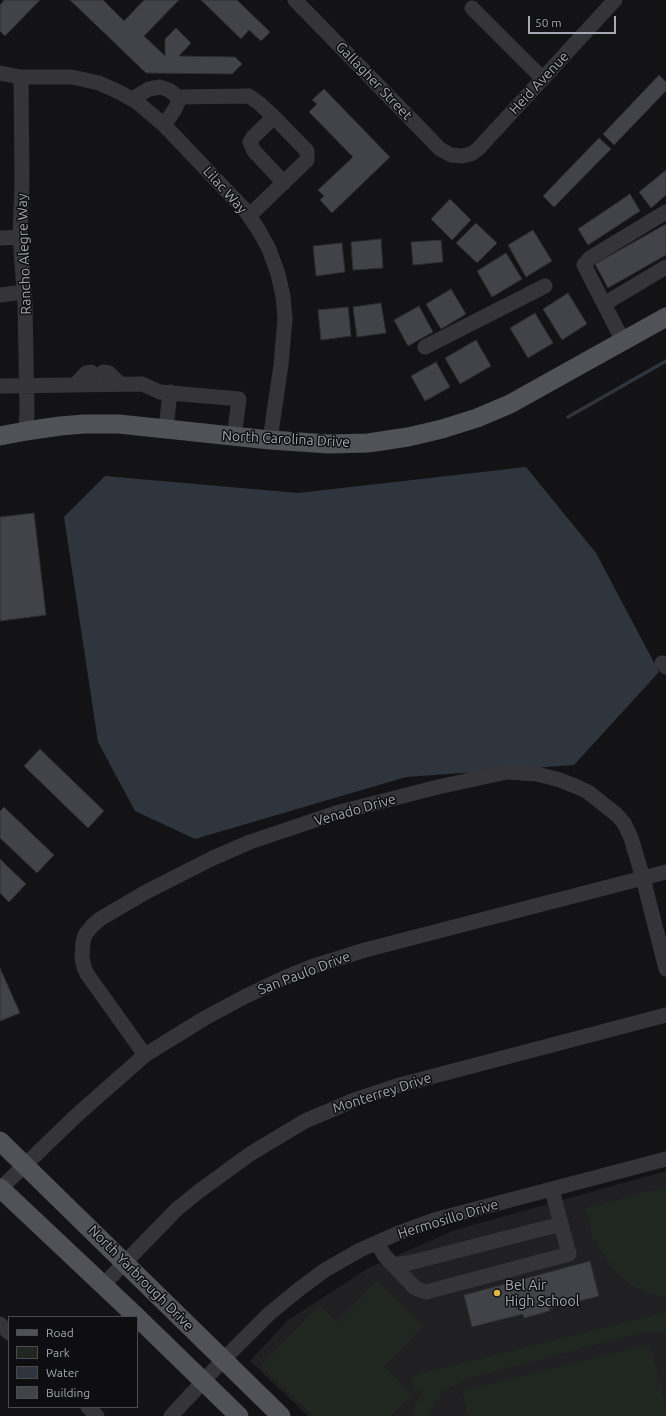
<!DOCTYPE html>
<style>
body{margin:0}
#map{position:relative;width:666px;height:1416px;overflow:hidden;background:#131315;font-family:Ubuntu,sans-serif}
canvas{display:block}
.legend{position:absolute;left:8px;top:1316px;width:130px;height:92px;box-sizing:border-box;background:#0e0e10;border:1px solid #4b4c52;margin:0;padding:5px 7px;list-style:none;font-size:12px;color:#a6a9b4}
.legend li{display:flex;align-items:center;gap:8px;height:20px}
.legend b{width:20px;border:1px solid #4b4c52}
.scale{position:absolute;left:528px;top:16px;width:88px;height:18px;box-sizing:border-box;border:2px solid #a6a9b4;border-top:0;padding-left:5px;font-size:12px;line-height:14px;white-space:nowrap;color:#a6a9b4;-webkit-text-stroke:3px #0e0e10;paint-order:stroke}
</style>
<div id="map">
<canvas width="666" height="1416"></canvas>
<ul class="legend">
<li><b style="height:5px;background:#515258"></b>Road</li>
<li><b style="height:11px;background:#202721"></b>Park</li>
<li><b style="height:11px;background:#2e353c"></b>Water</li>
<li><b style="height:11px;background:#424348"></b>Building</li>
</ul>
<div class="scale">50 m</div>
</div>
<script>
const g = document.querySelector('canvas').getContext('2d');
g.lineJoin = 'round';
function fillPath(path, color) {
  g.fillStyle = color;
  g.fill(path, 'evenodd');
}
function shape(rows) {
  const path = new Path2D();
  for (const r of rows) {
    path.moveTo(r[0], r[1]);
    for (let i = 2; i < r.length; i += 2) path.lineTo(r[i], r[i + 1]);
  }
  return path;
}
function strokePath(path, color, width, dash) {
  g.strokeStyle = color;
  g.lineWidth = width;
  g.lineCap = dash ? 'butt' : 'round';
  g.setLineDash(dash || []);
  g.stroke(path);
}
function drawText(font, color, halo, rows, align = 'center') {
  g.font = font + ' Ubuntu,sans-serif';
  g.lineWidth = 3;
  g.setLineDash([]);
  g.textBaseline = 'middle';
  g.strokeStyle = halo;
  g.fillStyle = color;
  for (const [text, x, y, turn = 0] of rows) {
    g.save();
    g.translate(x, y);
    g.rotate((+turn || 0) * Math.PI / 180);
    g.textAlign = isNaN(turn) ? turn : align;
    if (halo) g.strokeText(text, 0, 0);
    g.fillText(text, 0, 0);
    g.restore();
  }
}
fillPath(shape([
 [666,1171,666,1416,308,1416,250,1361,288,1320,370,1267,455,1230]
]), '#201f21');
fillPath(shape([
 [666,1187,666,1297,651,1294,631,1285,614,1270,593,1238,585,1208],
 [377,1281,423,1326,384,1367,412,1394,391,1416,313,1416,261,1366,319,1305,337,1322],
 [666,1312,666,1334,661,1332,647,1332,622,1338,462,1380,441,1393,429,1416,412,1416,416,1403,424,1389,415,1391,411,1376],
 [650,1344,666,1408,666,1416,468,1416,462,1391]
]), '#202721');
fillPath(shape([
 [526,467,596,553,659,672,574,765,406,777,195,839,135,811,98,742,64,517,105,476,298,493]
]), '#2e353c');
strokePath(shape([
 [568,417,666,361]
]), '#2e353c', 3.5);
const building = shape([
 [4,0,40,0,5,36,0,31,0,5,4,0],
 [70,0,103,0,124,21,144,0,179,0,144,36,165,56,165,39,176,28,191,43,179,56,235,57,242,64,232,74,146,73,70,0],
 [201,0,237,0,270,32,261,41,249,30,241,39,201,0],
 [659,75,666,82,666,91,614,145,603,134,659,75],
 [324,89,390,157,332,213,320,200,324,196,318,190,353,157,309,112,317,104,312,100,324,89],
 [599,138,611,149,554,207,543,196,599,138],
 [666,170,666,195,651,208,639,192,666,170],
 [630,194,640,211,588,245,578,229,630,194],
 [450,199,471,220,452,240,431,219,450,199],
 [476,223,497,243,477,263,456,243,476,223],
 [666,224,666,255,608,288,595,264,666,224],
 [533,230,552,261,526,277,508,245,533,230],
 [381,239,383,268,353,270,351,242,381,239],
 [441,240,443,262,413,265,411,242,441,240],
 [342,243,345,272,316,276,313,246,342,243],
 [506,253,522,279,492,297,477,271,506,253],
 [451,289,466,314,441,329,426,304,451,289],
 [568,293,587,324,562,340,543,309,568,293],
 [381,303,386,333,357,337,353,307,381,303],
 [419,306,433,332,408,346,394,320,419,306],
 [348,307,351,336,321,340,318,310,348,307],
 [535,313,553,343,528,358,510,328,535,313],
 [476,340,491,366,460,384,445,358,476,340],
 [436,362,450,387,425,401,411,376,436,362],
 [34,513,46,615,0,621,0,517,34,513],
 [40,749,104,811,88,828,24,766,40,749],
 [4,807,54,855,37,873,0,838,0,811,4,807],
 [0,859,26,884,9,902,0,893,0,859],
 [0,968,20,1013,0,1021,0,968],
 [590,1261,599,1296,549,1309,550,1311,524,1318,523,1314,472,1327,464,1295,590,1261]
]);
fillPath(building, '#424348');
strokePath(building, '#2e2d30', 1);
strokePath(shape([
 [295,0,440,149,451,155,462,156,471,154,478,149,615,0],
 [472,8,543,79],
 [0,73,21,77,72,77,99,83,119,92,137,102,164,125,245,210,258,229,269,249,278,274,283,296,285,319,281,365,270,440],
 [21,77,22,182,20,237,25,304,27,412,26,431],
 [132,99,149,89,160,87,169,90,178,97,249,96,260,104,274,117,307,151,307,160,249,216],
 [274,117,253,137,250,142,254,151,284,183],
 [164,125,175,109,178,102,178,97],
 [0,238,20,237],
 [0,295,24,292],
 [604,304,666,267],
 [623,341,584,265,590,258,666,212],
 [425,347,545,286],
 [103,372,109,373,120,384],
 [75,385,86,373,91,372],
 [0,386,142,384,160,392,239,399,234,437],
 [166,429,170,392],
 [662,663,666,667],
 [145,1055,87,974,84,967,82,957,83,942,85,935,92,926,100,919,146,892,213,858,250,842,336,813,438,787,507,772,537,774,560,780,575,786,588,792,617,815,624,823,631,838,643,878,666,969],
 [0,1189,78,1114,145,1055,205,1018,246,996,284,978,311,967,365,950,666,872],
 [377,1243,384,1255,414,1287,420,1290,426,1292,569,1254,552,1190],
 [394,1265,413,1262,561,1224],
 [103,1285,177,1209,198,1192,250,1154,305,1121,357,1099,396,1086,666,1015],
 [0,1324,9,1333],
 [88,1407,97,1416],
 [171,1416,223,1360,269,1314,298,1290,325,1270,360,1250,396,1234,434,1220,666,1159]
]), '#353539', 15);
strokePath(shape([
 [0,436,26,431,60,426,84,424,119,424,270,440,329,444,368,443,408,437,442,429,477,418,510,404,666,317],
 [0,1141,281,1416],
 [0,1188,137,1317],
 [137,1317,239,1416]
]), '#515258', 19);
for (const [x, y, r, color] of [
 [497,1293,4,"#deb642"]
]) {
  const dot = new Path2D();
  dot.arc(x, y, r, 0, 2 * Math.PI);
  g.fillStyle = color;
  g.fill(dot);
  strokePath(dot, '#0e0e10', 1.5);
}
drawText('14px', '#a6a9b4', '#0e0e10', [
 ["Gallagher Street",374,81,46],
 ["Heid Avenue",539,83,-47],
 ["Lilac Way",225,190,48],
 ["Rancho Alegre Way",24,254,-92],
 ["North Carolina Drive",286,439,3],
 ["Venado Drive",355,810,-16],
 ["San Paulo Drive",304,973,-21],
 ["Monterrey Drive",382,1093,-18],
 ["Hermosillo Drive",448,1219,-17],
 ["North Yarbrough Drive",141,1278,45]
]);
drawText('14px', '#a6a9b4', '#0e0e10', [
 ["Bel Air",505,1285],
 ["High School",505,1301]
], 'left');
</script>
